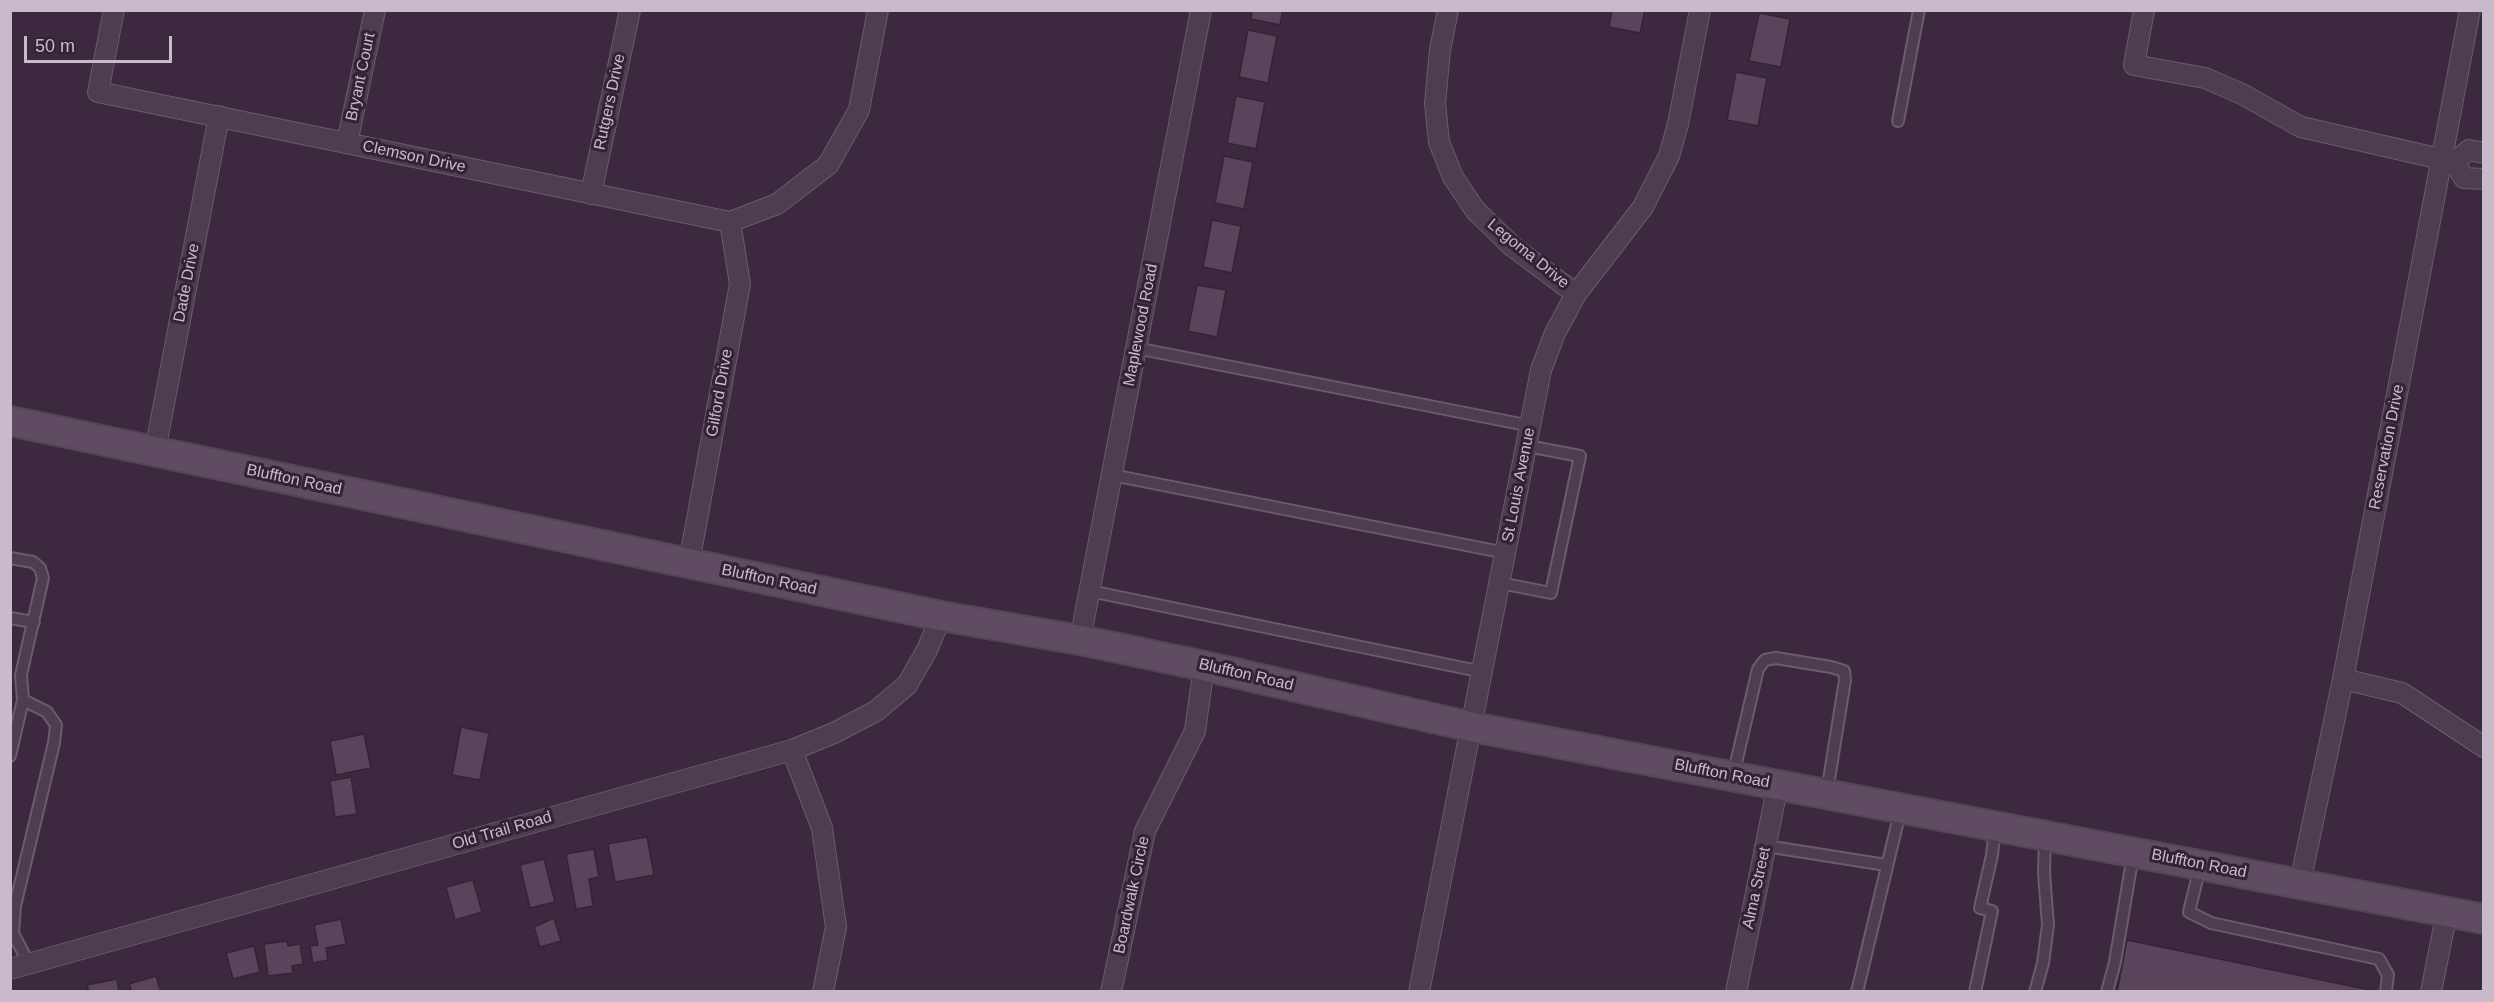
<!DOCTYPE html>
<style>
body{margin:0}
#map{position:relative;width:2494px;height:1002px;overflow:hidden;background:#3c293f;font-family:Helvetica,sans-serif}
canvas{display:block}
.frame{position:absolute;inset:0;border:12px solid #c8baca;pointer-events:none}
.scale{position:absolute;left:24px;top:36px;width:148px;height:27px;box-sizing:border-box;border:3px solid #c8baca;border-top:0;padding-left:8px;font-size:18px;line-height:21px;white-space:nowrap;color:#c8baca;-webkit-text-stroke:4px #322235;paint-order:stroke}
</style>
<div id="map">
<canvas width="2494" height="1002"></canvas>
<div class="frame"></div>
<div class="scale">50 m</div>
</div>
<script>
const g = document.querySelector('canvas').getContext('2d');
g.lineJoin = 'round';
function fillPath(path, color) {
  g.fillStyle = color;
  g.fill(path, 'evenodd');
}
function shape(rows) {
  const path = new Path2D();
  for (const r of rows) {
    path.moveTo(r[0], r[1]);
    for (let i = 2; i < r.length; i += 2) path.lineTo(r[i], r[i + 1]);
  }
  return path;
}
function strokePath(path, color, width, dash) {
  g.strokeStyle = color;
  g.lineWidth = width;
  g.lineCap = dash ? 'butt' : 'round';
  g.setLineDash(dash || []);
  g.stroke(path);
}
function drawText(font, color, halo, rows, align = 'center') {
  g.font = font + ' Helvetica,sans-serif';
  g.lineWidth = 6;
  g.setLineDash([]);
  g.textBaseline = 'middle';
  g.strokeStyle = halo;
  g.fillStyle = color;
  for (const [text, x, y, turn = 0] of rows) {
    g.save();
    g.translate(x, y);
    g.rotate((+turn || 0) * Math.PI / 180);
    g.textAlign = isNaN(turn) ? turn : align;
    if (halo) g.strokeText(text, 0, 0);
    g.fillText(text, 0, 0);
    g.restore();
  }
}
const building = shape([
 [1252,10,1283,10,1280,25,1251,19,1252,10],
 [1612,10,1645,10,1640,33,1609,27,1612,10],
 [1759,13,1790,19,1781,67,1749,61,1759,13],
 [1248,30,1277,36,1268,83,1239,77,1248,30],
 [1736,72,1767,78,1758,126,1727,120,1736,72],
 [1236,96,1265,102,1256,149,1227,143,1236,96],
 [1224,156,1253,162,1244,209,1215,203,1224,156],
 [1212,220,1241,226,1232,273,1203,267,1212,220],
 [1197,285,1226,290,1217,337,1188,331,1197,285],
 [461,727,489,733,480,780,452,775,461,727],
 [364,734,371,768,336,775,330,741,364,734],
 [351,777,357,814,335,817,330,781,351,777],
 [647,837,654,875,615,882,608,844,647,837],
 [594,849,599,877,589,879,593,906,576,909,566,854,594,849],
 [544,859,555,902,530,908,520,865,544,859],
 [473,880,482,912,455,920,446,887,473,880],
 [554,918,561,941,540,947,534,927,554,918],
 [341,919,346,944,326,948,328,960,313,963,310,946,318,945,314,925,341,919],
 [2127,940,2375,991,2375,992,2117,992,2127,940],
 [287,941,288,946,300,944,303,964,292,966,293,973,268,976,264,944,287,941],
 [254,946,260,972,233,979,226,953,254,946],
 [156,976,161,992,132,992,129,984,156,976],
 [117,979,119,992,89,992,87,985,117,979]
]);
fillPath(building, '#59445c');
strokePath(building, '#342437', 1.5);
const service = shape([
 [1898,121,1919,10],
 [1136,348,1531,426],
 [1112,475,1506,553],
 [10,558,33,562,40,568,43,578,21,675,23,700,10,756],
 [1500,583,1551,593,1580,456,1527,446],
 [1090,591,1483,672],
 [10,618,34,622],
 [23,700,47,712,56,725,54,743,15,906,13,933,29,964],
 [1733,776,1758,669,1765,660,1776,658,1831,667,1844,671,1845,680,1827,792],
 [1766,846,1886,865],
 [2200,867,2189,912,2211,923,2379,959,2388,975,2386,992],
 [1857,992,1901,808],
 [1975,992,1992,911,1980,908,1992,855,1995,829],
 [2035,992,2043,963,2048,925,2044,873,2045,838],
 [2107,992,2115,962,2133,855]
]);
const minor = shape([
 [114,10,98,92,730,222],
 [1448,10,1440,50,1435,103,1439,142,1453,177,1475,210,1512,246,1576,294],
 [2144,10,2134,65,2205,78,2242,94,2301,127,2454,162,2464,178,2484,179],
 [347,143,375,10],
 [2454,162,2469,150,2484,153],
 [591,194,630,10],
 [730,222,777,204,828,165,859,110,878,10],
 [155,451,219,116],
 [689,563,740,284,730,222],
 [1080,640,1201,10],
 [2343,679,2402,693,2484,747],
 [792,750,822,828,836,927,823,992],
 [2300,883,2343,679,2470,10],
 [10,969,792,750,834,733,876,711,907,685,927,650,941,616],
 [1111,992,1145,831,1195,731,1204,666],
 [1419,992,1541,370,1555,333,1576,294,1643,207,1669,156,1678,124,1700,10],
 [1736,992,1778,784],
 [2431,992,2447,912]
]);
const secondary = shape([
 [10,421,941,616,1080,640,1204,666,1472,727,2484,919]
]);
strokePath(service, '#6b5b6d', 14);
strokePath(minor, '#6b5b6d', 22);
strokePath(secondary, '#534456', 32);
strokePath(service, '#4d3d50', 10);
strokePath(minor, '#4d3d50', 20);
strokePath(secondary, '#604c62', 28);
drawText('16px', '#c8baca', '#322235', [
 ["Bryant Court",361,77,-78],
 ["Rutgers Drive",610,102,-78],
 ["Clemson Drive",414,157,12],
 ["Legoma Drive",1528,254,39],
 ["Dade Drive",187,283,-79],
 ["Maplewood Road",1141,325,-79],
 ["Gilford Drive",720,393,-80],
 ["Reservation Drive",2387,447,-79],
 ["Bluffton Road",294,480,12],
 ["St Louis Avenue",1519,485,-79],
 ["Bluffton Road",769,580,12],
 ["Bluffton Road",1246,675,13],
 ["Bluffton Road",1722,774,11],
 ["Old Trail Road",502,831,-16],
 ["Bluffton Road",2199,864,11],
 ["Alma Street",1757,888,-78],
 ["Boardwalk Circle",1132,895,-78]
]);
</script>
